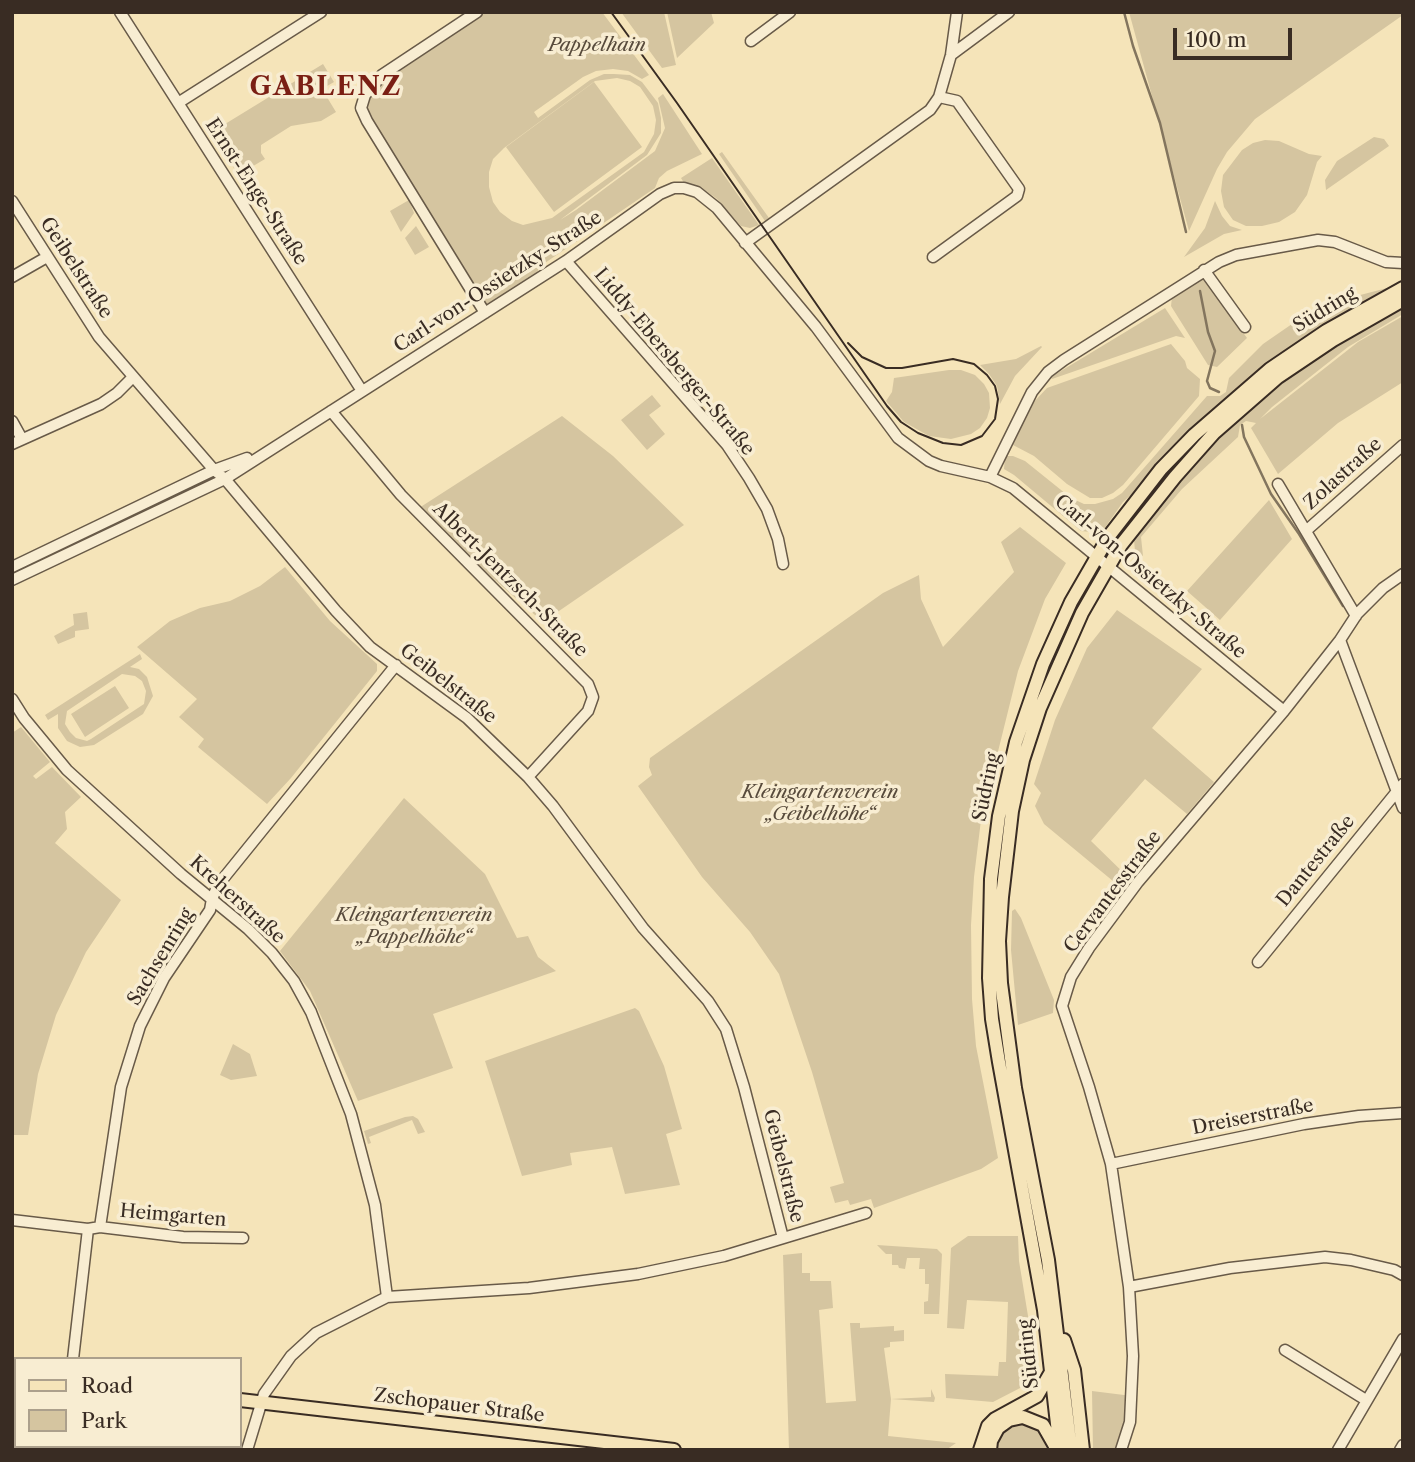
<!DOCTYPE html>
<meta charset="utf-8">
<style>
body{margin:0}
#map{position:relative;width:1415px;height:1462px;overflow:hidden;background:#f5e4b9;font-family:"Libre Caslon Text",serif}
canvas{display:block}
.frame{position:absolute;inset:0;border:14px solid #392c23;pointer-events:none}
.legend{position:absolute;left:14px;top:1357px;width:228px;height:91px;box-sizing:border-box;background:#f8edd2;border:2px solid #aca08c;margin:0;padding:9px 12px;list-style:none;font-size:21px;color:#392c23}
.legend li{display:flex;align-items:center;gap:14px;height:35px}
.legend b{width:35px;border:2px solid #aca08c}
.scale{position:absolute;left:1173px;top:28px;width:119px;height:32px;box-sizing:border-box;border:4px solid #392c23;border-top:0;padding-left:9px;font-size:21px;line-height:24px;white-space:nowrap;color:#392c23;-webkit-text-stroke:5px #f8edd2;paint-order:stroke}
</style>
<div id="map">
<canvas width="1415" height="1462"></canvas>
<div class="frame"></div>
<ul class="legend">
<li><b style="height:9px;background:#f5e4b9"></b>Road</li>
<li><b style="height:19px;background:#d5c5a0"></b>Park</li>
</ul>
<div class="scale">100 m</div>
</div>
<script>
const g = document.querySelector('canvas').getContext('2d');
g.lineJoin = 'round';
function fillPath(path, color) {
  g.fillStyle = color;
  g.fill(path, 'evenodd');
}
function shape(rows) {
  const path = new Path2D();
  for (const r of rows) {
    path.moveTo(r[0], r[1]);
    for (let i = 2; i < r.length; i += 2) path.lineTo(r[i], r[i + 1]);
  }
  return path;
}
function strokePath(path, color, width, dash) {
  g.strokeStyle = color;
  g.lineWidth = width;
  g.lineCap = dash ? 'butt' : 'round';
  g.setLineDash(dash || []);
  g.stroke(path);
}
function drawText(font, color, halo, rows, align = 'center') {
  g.font = font + ' "Libre Caslon Text",serif';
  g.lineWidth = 7;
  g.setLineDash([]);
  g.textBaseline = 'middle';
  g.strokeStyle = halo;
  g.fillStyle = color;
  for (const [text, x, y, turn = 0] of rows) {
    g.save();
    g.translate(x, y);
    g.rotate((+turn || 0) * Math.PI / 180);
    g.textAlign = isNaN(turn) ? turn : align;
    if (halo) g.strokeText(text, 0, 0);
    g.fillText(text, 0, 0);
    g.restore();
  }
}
fillPath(shape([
 [477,12,602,12,649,75,642,79,628,71,613,69,596,71,583,77,534,112,538,118,590,80,604,74,614,74,630,75,642,82,658,103,661,118,661,133,647,155,560,220,576,210,655,151,665,128,658,98,663,94,702,154,667,171,659,178,655,188,539,267,537,273,540,278,485,313,367,121,365,95,372,84],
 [617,78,630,81,640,87,653,106,656,120,654,134,644,152,552,218,523,225,512,221,500,212,493,202,489,187,489,172,493,159,504,148,595,81],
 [621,12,664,12,676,65,662,68],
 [667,12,711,12,714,23,677,58],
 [1129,12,1403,12,1403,15,1255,119,1227,152,1217,169,1189,231],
 [323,64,334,82,322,89,336,112,321,121,291,126,261,145,261,153,265,159,238,175,212,132],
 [594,82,642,147,554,212,506,147],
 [1374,137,1384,139,1389,146,1326,190,1325,180,1337,161],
 [1265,140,1279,141,1309,154,1322,156,1317,162,1307,195,1295,212,1279,222,1262,226,1246,226,1233,220,1224,207,1221,191,1223,175,1242,150,1253,143],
 [722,152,769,218,765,221,719,154],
 [712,158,759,225,750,228,741,226,716,198,701,188,684,183,681,178],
 [409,200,414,213,401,232,390,211],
 [1215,201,1222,216,1230,226,1242,230,1224,234,1184,257,1205,228],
 [416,226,429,247,415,255,405,238],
 [1202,276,1247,338,1217,367,1208,365,1171,306,1172,297],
 [1391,287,1364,303,1143,484,1123,502,1104,529,1100,527,1091,532,1081,531,1014,475,1004,469,1005,456,1013,456,1025,461,1071,498,1084,504,1095,504,1113,499,1122,493,1207,396,1220,396,1226,392,1229,378,1263,344,1318,306],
 [1165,308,1185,338,1176,336,1052,379,1051,377],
 [1403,308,1403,314,1348,347,1272,407,1260,419,1358,342,1403,316,1403,382,1338,423,1278,474,1251,428,1256,423,1246,421,1240,425,1238,437,1182,489,1141,537,1143,556,1135,551,1134,540,1152,515,1218,438,1248,410,1300,370,1333,348],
 [1171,344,1185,361,1187,368,1200,379,1199,396,1123,485,1113,493,1102,498,1090,498,1067,484,1034,456,1013,445,1032,404,1047,388],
 [1041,346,1042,347,1015,376,1000,404,997,386,989,374,980,365,1016,359],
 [949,370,961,370,975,375,984,384,989,393,990,408,987,418,980,428,971,434,951,439,929,436,904,422,886,401,892,392,894,378],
 [652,395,661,406,649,415,665,434,647,450,621,420],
 [562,416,613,456,684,525,543,622,464,553,419,508],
 [1269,500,1292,539,1220,620,1187,591],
 [1020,527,1066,563,1045,599,1018,671,981,820,974,877,971,925,972,999,976,1046,998,1158,981,1169,874,1208,871,1199,850,1205,848,1200,835,1203,830,1187,844,1183,812,1072,779,974,750,932,702,877,638,786,652,775,649,767,650,758,883,593,919,575,921,599,943,647,1014,572,1001,542],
 [285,567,330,621,377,664,377,671,291,778,267,804,198,747,204,739,179,717,197,699,137,647,170,621,200,608,230,601,260,586],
 [1117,610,1202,669,1152,728,1214,782,1187,814,1145,779,1091,841,1132,881,1125,891,1044,824,1035,806,1041,793,1034,784,1055,720,1087,648],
 [87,612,89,629,75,631,75,637,58,644,54,636,74,625,73,614],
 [140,654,142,659,130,667,139,669,147,677,153,696,143,714,94,745,80,747,67,741,58,728,58,714,48,720,45,715],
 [122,674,135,676,142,681,146,691,144,704,91,739,87,741,76,738,70,732,65,724,67,711],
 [115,686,129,708,85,737,71,714],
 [21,727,50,762,33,776,36,779,52,767,81,797,65,812,67,829,55,843,121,900,86,952,56,1015,38,1074,28,1135,12,1135,12,733],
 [404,798,485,874,517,938,528,936,538,957,556,971,433,1014,453,1068,358,1101,310,991,280,951],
 [1015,909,1021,918,1054,1000,1053,1013,1018,1025,1011,950,1012,911],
 [635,1008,639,1011,664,1066,682,1129,666,1134,680,1185,625,1194,612,1147,570,1153,572,1165,522,1176,485,1061],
 [233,1044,250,1054,257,1076,231,1080,220,1075],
 [413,1116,418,1119,425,1132,418,1134,412,1120,369,1137,371,1143,368,1144,364,1131,405,1117],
 [968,1236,1018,1236,1019,1261,1029,1322,1024,1386,993,1402,946,1398,945,1374,998,1376,999,1362,1006,1362,1008,1302,967,1300,964,1329,947,1328,951,1248],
 [877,1245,937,1249,942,1254,939,1314,924,1314,924,1302,928,1301,929,1284,925,1284,925,1269,919,1269,920,1258,907,1258,905,1269,899,1268,898,1265,892,1265,892,1254,886,1254],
 [802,1253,802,1273,810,1273,810,1281,831,1281,833,1308,819,1310,826,1403,856,1401,850,1323,860,1323,860,1328,894,1326,894,1331,904,1330,904,1341,890,1342,890,1347,884,1348,891,1399,931,1397,931,1389,935,1398,934,1402,891,1399,888,1436,956,1443,946,1450,897,1448,896,1450,789,1450,783,1255],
 [1092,1391,1132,1396,1128,1421,1117,1450,1093,1450],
 [1021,1424,1030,1425,1040,1431,1049,1450,994,1450,995,1442,1003,1430]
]), '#d5c5a0');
strokePath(shape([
 [1124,12,1133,46,1160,123,1186,232],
 [1200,291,1208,332,1215,351,1207,381,1210,388,1219,392],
 [1242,425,1244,437,1271,494,1299,534,1343,606]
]), '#83755e', 2.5);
const minor = shape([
 [120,12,362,391],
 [477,12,382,75,365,95,361,108,367,121,485,313],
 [751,41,790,12],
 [951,55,1009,12],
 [178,103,321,12],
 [12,201,99,337,214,470,225,479,336,611,370,647,467,718,528,777,553,806,643,928,708,1001,726,1029,744,1087,783,1238],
 [745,243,930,110,939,97,951,55,957,12],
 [933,257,1017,196,1019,189,957,101,939,97],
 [566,261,727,445,749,478,767,509,778,539,783,564],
 [1204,270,1245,327],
 [12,277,47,257],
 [331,411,401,495,588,684,593,697,588,711,528,777],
 [12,421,22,439],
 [12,444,101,404,117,393,133,377],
 [990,477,1032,392,1048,372,1064,360,1219,262,1236,255,1318,240,1335,242,1386,262,1403,263],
 [1278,484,1356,616],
 [1307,530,1403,445],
 [12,567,214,470,247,458],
 [12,580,225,479,566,261,660,194,674,188,684,188,697,192,717,208,816,327,898,438,929,461,941,466,990,477,1013,488,1284,711],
 [1340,640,1403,808],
 [12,699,24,718,67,770,181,874,248,929,272,953,294,981,311,1012,351,1114,375,1205,387,1297],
 [1258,962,1403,784],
 [1111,1164,1304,1124,1359,1116,1403,1113],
 [12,1220,88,1229,100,1227,183,1237,243,1238],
 [100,1227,121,1087,140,1026,164,978,210,910,212,899,218,885,396,665],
 [1129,1287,1230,1268,1325,1257,1351,1260,1394,1270,1403,1275],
 [1285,1350,1366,1400],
 [73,1359,88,1229],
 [12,1402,16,1387],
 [247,1450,264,1394,291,1356,316,1333,387,1297,529,1288,638,1274,724,1256,866,1213],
 [1121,1450,1130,1422,1133,1356,1129,1287,1111,1164,1089,1087,1062,1006,1071,977,1089,948,1138,882,1284,711,1340,640,1357,614,1383,588,1403,574],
 [1338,1450,1403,1339],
 [1400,1450,1403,1445]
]);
const major = shape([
 [1064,1340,1074,1370,1083,1450],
 [12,1374,16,1374],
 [240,1400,674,1450],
 [980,1450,988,1426,995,1419,1037,1396,1051,1372],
 [990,1450,991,1441,998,1428,1009,1420,1023,1417,1043,1425,1055,1446],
 [1060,1450,1044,1310,999,1062,992,1019,989,978,991,879,999,816,1016,742,1043,664,1071,602,1109,536,1161,469,1194,435,1270,369,1326,331,1403,288],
 [1071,1450,1048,1260,1015,1088,1001,983,999,941,1002,897,1012,811,1023,760,1040,708,1082,613,1121,545,1175,477,1214,433,1278,377,1333,340,1403,300]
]);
strokePath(minor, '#685a48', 13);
strokePath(major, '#392c23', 16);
strokePath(minor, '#f8edd2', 10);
strokePath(major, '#f5e4b9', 12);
strokePath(shape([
 [611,12,677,103,887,406,901,422,918,433,943,443,961,445,982,436,995,419,998,399,995,386,987,375,974,364,953,359,902,368,886,368,862,357,848,343]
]), '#392c23', 2);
drawText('italic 19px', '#584b3c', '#f8edd2', [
 ["Pappelhain",597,46],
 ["Kleingartenverein",820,793],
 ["„Geibelhöhe“",820,815],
 ["Kleingartenverein",414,916],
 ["„Pappelhöhe“",414,938]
]);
drawText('19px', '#392c23', '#f8edd2', [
 ["Ernst-Enge-Straße",256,192,57],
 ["Geibelstraße",76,268,57],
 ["Carl-von-Ossietzky-Straße",498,282,-33],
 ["Südring",1325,310,-31],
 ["Liddy-Ebersberger-Straße",674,362,50],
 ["Zolastraße",1343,474,-42],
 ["Carl-von-Ossietzky-Straße",1150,577,40],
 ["Albert-Jentzsch-Straße",510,580,45],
 ["Geibelstraße",448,684,38],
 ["Südring",987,787,-78],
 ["Dantestraße",1316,861,-51],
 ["Cervantesstraße",1113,892,-53],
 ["Kreherstraße",237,900,42],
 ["Sachsenring",161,957,-59],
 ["Dreiserstraße",1253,1117,-11],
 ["Geibelstraße",783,1166,76],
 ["Heimgarten",173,1216,5],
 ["Südring",1029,1354,-96],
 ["Zschopauer Straße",459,1406,7]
]);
g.letterSpacing = '2px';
drawText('bold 26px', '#7a1f14', '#f8edd2', [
 ["GABLENZ",326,87]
]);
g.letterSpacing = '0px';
</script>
